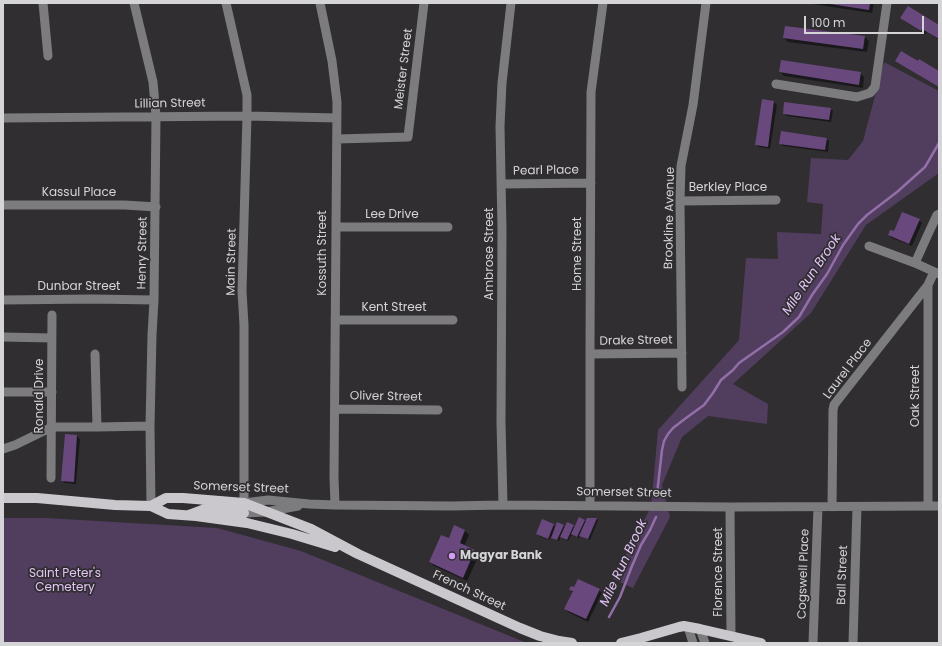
<!DOCTYPE html>
<style>
body{margin:0}
#map{position:relative;width:942px;height:646px;overflow:hidden;background:#302e31;font-family:Poppins,sans-serif}
canvas{display:block}
.frame{position:absolute;inset:0;border:4px solid #d5d4d6;pointer-events:none}
.scale{position:absolute;left:804px;top:16px;width:120px;height:18px;box-sizing:border-box;border:2px solid #d5d4d6;border-top:0;padding-left:5px;font-size:12px;line-height:14px;white-space:nowrap;color:#d5d4d6;-webkit-text-stroke:3px #302e31;paint-order:stroke}
</style>
<div id="map">
<canvas width="942" height="646"></canvas>
<div class="frame"></div>
<div class="scale">100 m</div>
</div>
<script>
const g = document.querySelector('canvas').getContext('2d');
g.lineJoin = 'round';
function fillPath(path, color) {
  g.fillStyle = color;
  g.fill(path, 'evenodd');
}
function shape(rows) {
  const path = new Path2D();
  for (const r of rows) {
    path.moveTo(r[0], r[1]);
    for (let i = 2; i < r.length; i += 2) path.lineTo(r[i], r[i + 1]);
  }
  return path;
}
function strokePath(path, color, width, dash) {
  g.strokeStyle = color;
  g.lineWidth = width;
  g.lineCap = dash ? 'butt' : 'round';
  g.setLineDash(dash || []);
  g.stroke(path);
}
function drawText(font, color, halo, rows, align = 'center') {
  g.font = font + ' Poppins,sans-serif';
  g.lineWidth = 3.5;
  g.setLineDash([]);
  g.textBaseline = 'middle';
  g.strokeStyle = halo;
  g.fillStyle = color;
  for (const [text, x, y, turn = 0] of rows) {
    g.save();
    g.translate(x, y);
    g.rotate((+turn || 0) * Math.PI / 180);
    g.textAlign = isNaN(turn) ? turn : align;
    if (halo) g.strokeText(text, 0, 0);
    g.fillText(text, 0, 0);
    g.restore();
  }
}
fillPath(shape([
 [884,62,939,91,939,173,866,225,811,313,733,384,768,404,767,424,708,416,682,437,662,485,670,517,633,588,613,579,651,507,658,430,739,340,746,258,778,259,777,232,821,234,823,204,807,202,811,158,848,160,863,141],
 [3,518,46,518,217,528,301,551,527,643,3,643]
]), '#513d5e');
fillPath(shape([
 [806,3,874,3,872,13],
 [902,18,939,27,939,40,927,32,925,34,906,22],
 [865,37,869,41,867,52,788,42,784,38],
 [780,72,860,73,864,77,863,88,784,76],
 [774,102,777,105,770,149,759,147,756,145],
 [830,109,833,111,831,122,787,116,784,114],
 [826,138,829,141,828,152,783,146,780,143],
 [919,220,922,223,912,246,892,238,889,235],
 [77,436,80,439,76,484,65,483,62,480],
 [580,518,586,521,597,519,598,520,590,540,581,535,579,538,574,536,572,534,568,541,563,539,561,536,559,541,554,539,551,536,549,540,539,536,537,534,553,525,556,528,563,525,566,528,573,525,576,528],
 [455,527,465,531,469,535,464,546,475,551,479,555,467,581,434,566,430,562,449,539],
 [570,589,599,590,602,593,588,622,568,612,566,609,573,593]
]), '#0007');
strokePath(shape([
 [657,494,662,450,664,441,668,434,673,428,686,418,704,405,713,393,721,380,733,370,739,363,783,332,799,317,812,295,827,274,843,245,858,224,867,215,897,192,925,167,939,143],
 [609,617,620,597,632,566,641,545,650,530,656,517]
]), '#926fa8', 2.5);
fillPath(shape([
 [830,3,870,3,869,10,830,4],
 [908,6,939,25,939,39,922,29,921,31,900,18],
 [785,26,865,36,863,49,783,38],
 [901,51,918,61,919,59,939,71,939,87,895,61],
 [781,60,861,72,859,85,779,72],
 [762,99,774,101,768,147,755,145],
 [784,102,831,108,829,120,783,114],
 [781,131,827,138,825,150,779,144],
 [902,212,920,219,909,244,888,235,890,230,894,231],
 [65,434,77,435,74,482,61,481],
 [579,517,585,520,577,537,571,534],
 [587,518,597,518,588,539,579,536],
 [542,519,554,524,548,539,536,534],
 [557,522,564,525,557,540,551,538],
 [567,522,574,525,567,540,560,537],
 [454,525,465,530,460,543,475,550,463,578,429,562,441,535,449,538],
 [578,579,600,589,586,619,564,609,573,591,569,590,571,586,574,587]
]), '#69487d');
strokePath(shape([
 [43,3,48,56],
 [134,3,153,82,156,116,154,300,152,335,150,426,151,506],
 [226,3,247,95,247,116,242,291,244,325,244,509],
 [320,3,332,61,337,102,334,477,335,505],
 [776,84,857,97,870,93,875,87,887,3],
 [3,118,247,116,337,118],
 [337,139,408,137,424,3],
 [501,184,591,183],
 [680,201,776,200],
 [3,205,125,205,156,207],
 [336,227,448,227],
 [869,246,915,263,939,274],
 [915,263,929,232,937,215,939,214],
 [3,300,92,299,154,300],
 [335,320,453,320],
 [3,337,52,338],
 [95,354,97,427,150,426],
 [590,354,682,353],
 [682,387,680,201,681,166,693,105,706,3],
 [3,392,52,392],
 [335,409,438,410],
 [3,449,15,445,52,427,97,427],
 [51,478,52,315],
 [244,503,268,500,309,504,335,505,451,506,503,505,730,507,939,506],
 [503,505,501,422,502,230,500,126,502,83,511,3],
 [590,506,590,354,591,92,603,3],
 [928,506,928,285],
 [730,507,731,636],
 [832,507,833,410,834,405,837,401,928,285,934,272],
 [244,513,266,512,298,506],
 [688,627,693,643],
 [700,629,705,643],
 [813,643,818,507],
 [853,643,857,507]
]), '#7c7b7d', 9);
strokePath(shape([
 [3,498,37,498,115,505,151,506,168,514,196,516,247,523,292,534,335,547],
 [151,506,166,498,183,498,244,503,311,529,358,554,520,628,540,636,559,641,572,643],
 [189,515,205,509,228,511,244,513],
 [621,643,641,638,679,627,684,626,700,629,761,643]
]), '#cac8cc', 10);
for (const [x, y, r, color] of [
 [452,556,4,"#d69bfa"]
]) {
  const dot = new Path2D();
  dot.arc(x, y, r, 0, 2 * Math.PI);
  g.fillStyle = color;
  g.fill(dot);
  strokePath(dot, '#302e31', 1.5);
}
drawText('12px', '#d5d4d6', '#302e31', [
 ["Meister Street",404,69,-83],
 ["Lillian Street",170,104,-1],
 ["Pearl Place",546,171,-1],
 ["Berkley Place",728,188],
 ["Kassul Place",79,193],
 ["Lee Drive",392,215],
 ["Brookline Avenue",670,218,-89],
 ["Henry Street",143,253,-89],
 ["Kossuth Street",323,253,-90],
 ["Ambrose Street",490,254,-90],
 ["Home Street",578,254,-90],
 ["Main Street",232,262,-89],
 ["Dunbar Street",79,287],
 ["Kent Street",394,308],
 ["Drake Street",636,341,-1],
 ["Laurel Place",848,369,-53],
 ["Ronald Drive",40,396,-90],
 ["Oak Street",916,396,-90],
 ["Oliver Street",386,397,1],
 ["Somerset Street",241,488,2],
 ["Somerset Street",624,493,1],
 ["Florence Street",719,572,-90],
 ["Cogswell Place",804,574,-88],
 ["Ball Street",843,575,-88],
 ["French Street",469,591,25]
]);
drawText('bold 12px', '#d5d4d6', '#302e31', [
 ["Magyar Bank",460,556]
], 'left');
drawText('12px', '#e1c3f4', '#302e31', [
 ["Saint Peter's",65,574],
 ["Cemetery",65,588]
]);
drawText('italic 13px', '#e1c4f5', '#302e31', [
 ["Mile Run Brook",812,275,-56],
 ["Mile Run Brook",624,563,-65]
]);
</script>
